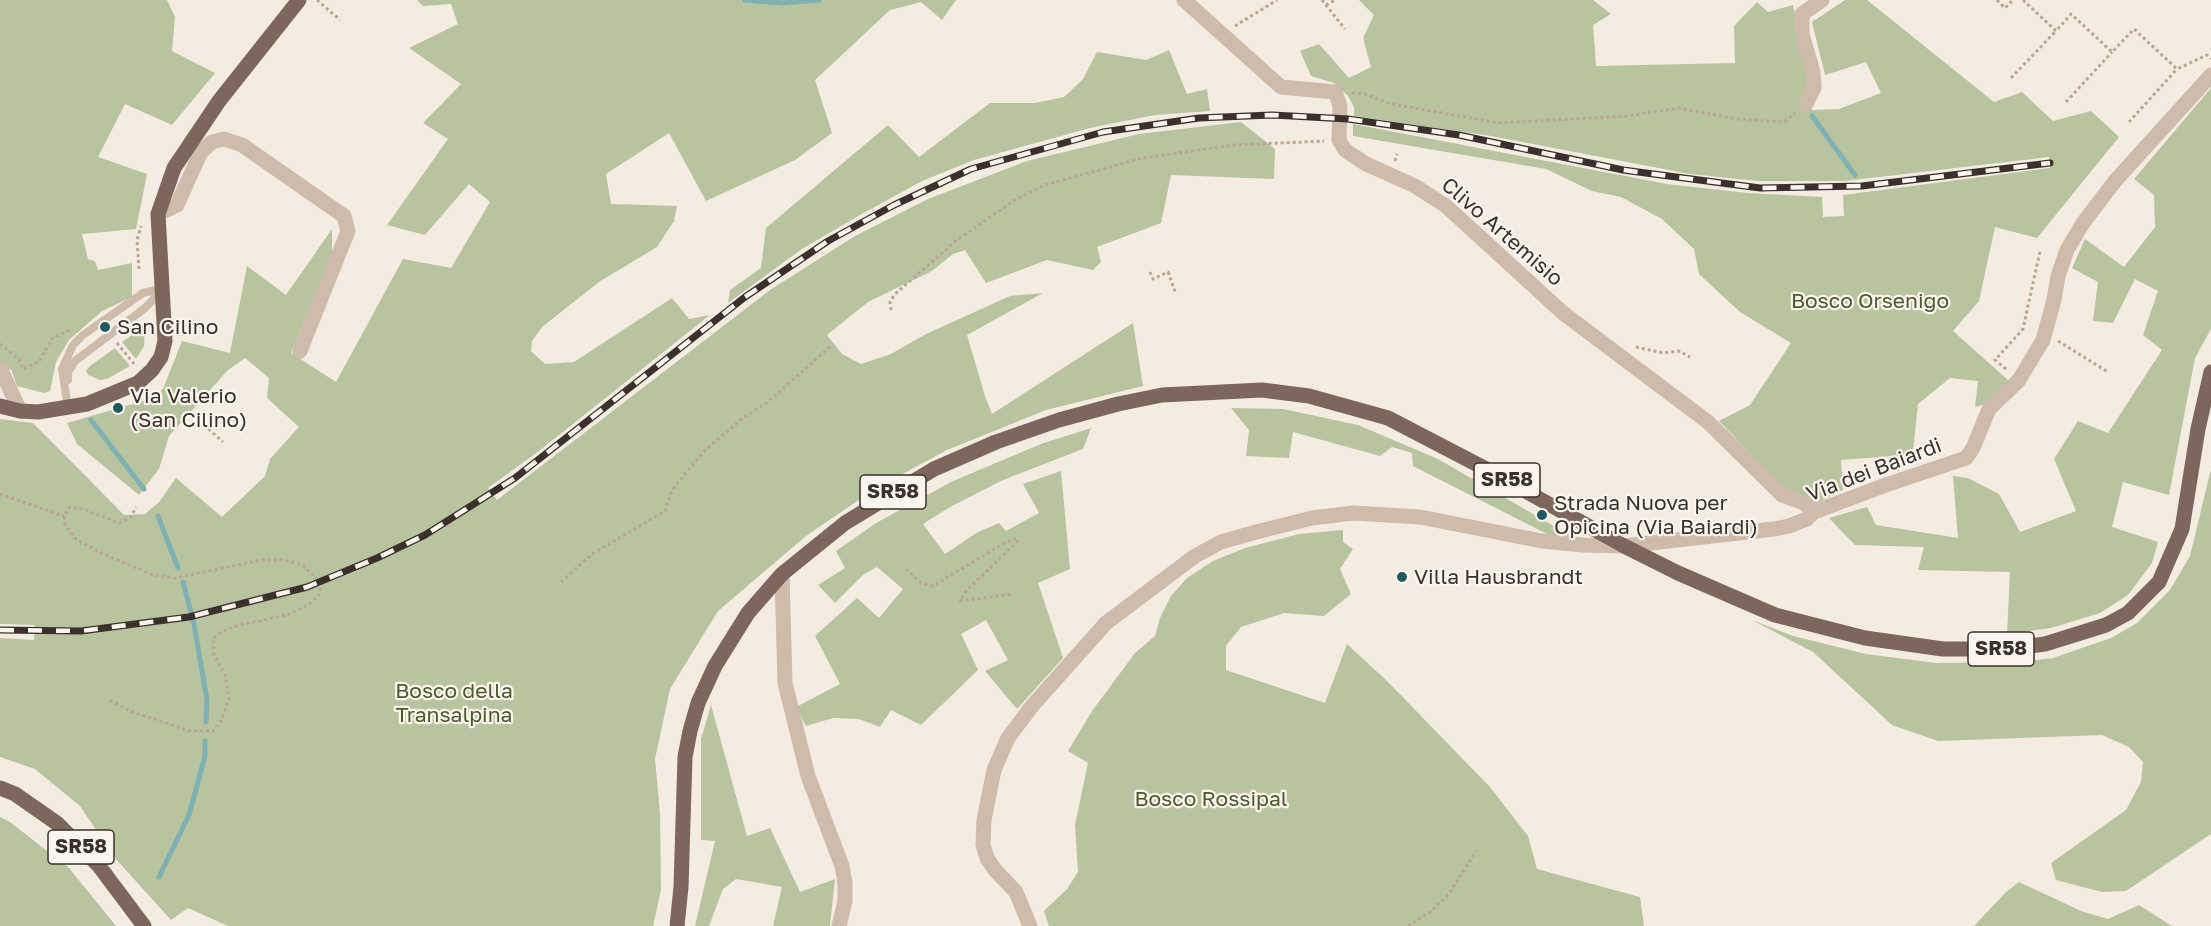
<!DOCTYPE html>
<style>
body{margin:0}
canvas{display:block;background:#f4ebe1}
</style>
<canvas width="2211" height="926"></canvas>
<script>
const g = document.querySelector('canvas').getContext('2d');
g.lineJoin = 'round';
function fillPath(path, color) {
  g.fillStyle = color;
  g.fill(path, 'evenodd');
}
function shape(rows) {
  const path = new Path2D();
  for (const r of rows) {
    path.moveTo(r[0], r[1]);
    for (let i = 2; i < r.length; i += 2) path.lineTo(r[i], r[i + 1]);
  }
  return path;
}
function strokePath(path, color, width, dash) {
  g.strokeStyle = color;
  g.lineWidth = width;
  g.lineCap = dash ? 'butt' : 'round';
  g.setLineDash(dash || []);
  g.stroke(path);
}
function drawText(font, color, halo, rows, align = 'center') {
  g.font = font + ' "Golos Text",sans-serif';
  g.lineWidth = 4.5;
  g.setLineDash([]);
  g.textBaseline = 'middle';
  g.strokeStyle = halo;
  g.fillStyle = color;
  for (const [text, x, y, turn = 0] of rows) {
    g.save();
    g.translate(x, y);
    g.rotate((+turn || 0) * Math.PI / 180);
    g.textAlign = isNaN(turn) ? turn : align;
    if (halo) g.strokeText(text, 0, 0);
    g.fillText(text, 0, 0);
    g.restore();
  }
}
fillPath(shape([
 [0,0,167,0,175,17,172,51,215,73,172,125,125,104,98,157,147,174,136,229,82,234,88,259,95,261,98,270,132,263,132,297,102,311,69,340,56,362,50,391,44,393,17,386,11,369,0,374],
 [417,0,956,0,942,20,921,2,890,10,815,80,832,133,795,160,706,201,669,133,606,174,611,204,677,206,674,221,657,247,599,282,542,327,532,341,531,351,545,364,574,362,672,298,689,319,710,315,539,451,488,488,497,500,770,290,855,236,928,199,1027,161,1139,134,1241,122,1275,149,1274,179,1171,175,1161,223,1097,247,1101,262,1093,270,1047,260,986,283,965,250,953,254,932,271,868,302,827,335,842,354,861,364,891,354,926,334,1010,296,1043,293,967,335,985,396,992,414,1133,323,1143,386,1046,410,947,450,875,489,806,536,718,611,670,689,655,759,660,814,661,890,653,926,228,926,188,908,171,920,115,858,80,806,35,769,0,757,0,638,34,640,35,625,0,624,0,419,33,423,124,515,145,514,159,502,176,478,222,517,265,476,270,459,299,427,267,398,269,378,245,358,228,370,169,436,159,469,139,495,77,444,67,423,150,399,163,389,182,341,230,353,247,266,286,295,332,229,332,253,291,353,336,382,403,259,451,268,490,202,469,184,425,235,387,225,448,139,423,123,461,84,409,48,458,24,451,4,423,6],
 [1359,0,1593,0,1611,14,1593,25,1596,66,1735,63,1734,26,1757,2,1768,12,1793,5,1809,82,1799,102,1813,110,1839,109,1881,93,1866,62,1825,75,1812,22,1845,0,1867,0,1994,102,2022,92,2053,121,2091,111,2119,137,2037,238,1995,227,1979,301,1953,331,2008,380,1985,404,1975,407,1978,381,1950,378,1918,404,1912,460,1893,456,1841,460,1843,490,1815,504,1784,489,1719,421,1750,405,1791,343,1740,312,1699,274,1694,249,1662,219,1621,197,1592,191,1546,169,1353,136,1353,124,1667,184,1748,193,1822,197,1823,217,1844,216,1843,195,2050,168,2049,157,1845,181,1758,181,1690,174,1491,136,1354,116,1354,107,1348,96,1334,83,1311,76,1300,51,1319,44,1349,78,1371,67,1363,38,1374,15],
 [1169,50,1187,94,1207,89,1210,111,1155,115,1090,128,974,160,922,181,860,215,802,249,728,303,730,290,761,268,766,228,888,125,919,157,990,103,1035,103,1064,97,1083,79,1097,52,1146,60],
 [2211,88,2211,329,2195,358,2169,495,2123,482,2112,527,2158,542,2152,563,2128,595,2100,613,2051,628,2007,634,2010,572,1918,570,1924,547,1855,545,1829,518,1867,507,1876,525,1958,538,1953,476,1968,478,1999,494,2020,532,2076,511,2054,459,2078,421,2108,433,2162,350,2143,335,2158,291,2135,279,2113,323,2093,321,2098,282,2072,268,2085,239,2124,267,2155,227,2154,195,2134,179],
 [145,326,144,346,136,359,122,342],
 [115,348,130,366,107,379,100,380,88,375,86,371,90,366],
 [1231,408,1283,409,1358,425,1438,459,1578,540,1553,537,1413,466,1412,453,1392,447,1380,456,1293,432,1289,458,1246,456,1249,430],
 [1091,428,1083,449,1003,480,950,507,923,524,945,554,978,532,999,523,1006,531,1039,513,1023,484,1061,471,1070,569,1038,583,1063,658,1017,709,985,671,1008,660,986,620,961,634,978,670,921,725,891,710,880,727,859,719,833,718,806,726,796,707,840,684,815,636,857,598,879,618,903,589,877,567,863,575,835,603,818,585,845,568,836,551,876,523,953,481,1041,444],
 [2211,469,2211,834,2126,891,2102,892,2056,880,2051,863,2126,810,2141,782,2143,762,2129,747,2102,735,1938,741,1892,725,1813,652,1752,620,1793,636,1866,654,1936,663,2020,662,2053,658,2111,638,2137,623,2170,590,2190,556],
 [1343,530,1343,542,1353,549,1340,569,1351,594,1324,616,1284,613,1241,627,1226,646,1226,670,1325,703,1347,644,1388,682,1490,787,1528,836,1537,869,1640,897,1644,926,1049,926,1044,911,1067,889,1078,872,1075,825,1088,763,1068,751,1092,711,1135,653,1155,636,1160,618,1171,596,1187,578,1213,561,1245,548,1299,534],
 [711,705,747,836,770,828,800,892,835,879,830,926,773,926,782,887,736,879,723,889,709,926,695,926,715,841,701,840,701,739],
 [0,817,10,822,69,868,116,926,0,926],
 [2019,882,2081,911,2108,919,2139,905,2172,926,1974,926,2005,893]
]), '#b8c4a0');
strokePath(shape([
 [745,0,782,3,819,0],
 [1812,116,1855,175],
 [91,420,144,489],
 [158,516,178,568],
 [183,582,194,624,207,700,206,722],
 [159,877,189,815,205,756,205,741]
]), '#7fb0b2', 5);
strokePath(shape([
 [317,0,340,20],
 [1322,0,1345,29],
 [1997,0,2005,8,2013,0],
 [2023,0,2056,31,2071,14,2112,52,2134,29,2177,69,2207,55,2211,59],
 [1326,5,1335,0],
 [1235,26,1277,0],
 [2011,78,2056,31],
 [1352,93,1364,94,1392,104,1498,123,1628,116,1678,108,1737,119,1784,122,1795,113],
 [2066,102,2112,52],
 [2129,122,2177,69],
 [1395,161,1397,154],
 [139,269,137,240,141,226],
 [1150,272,1153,279,1168,272,1176,294],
 [891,310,890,302,895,294,957,240,1015,200,1045,185,1142,158,1234,145,1324,141],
 [181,321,194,321],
 [2058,341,2108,372],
 [117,343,135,365],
 [0,344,19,359,23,369,39,362,52,338,70,330],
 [1636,347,1663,353,1679,351,1690,357],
 [2006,369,1995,360,2023,329,2040,251],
 [204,425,223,442],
 [0,494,64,516],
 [906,569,921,583,933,586,1006,542,1017,538,1017,542,966,591,960,601,1013,594],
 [561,582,592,554,665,511,672,490,704,451,743,418,769,401,832,345],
 [110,700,130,711,190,731,213,731,221,721,229,699,225,675,214,655,213,639,221,632,236,626,290,614,308,605,319,595,321,584,303,565,283,560,262,560,175,578,153,575,101,553,76,539,65,525,64,516,70,507,83,509,119,523,131,517,136,507],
 [1408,926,1430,912,1449,894,1476,851]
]), '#b9a596', 3, [3, 3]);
strokePath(shape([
 [68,380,68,372,75,361,145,308,162,290],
 [68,408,62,369,73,345,83,335,143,293,164,288]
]), '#cdbbac', 8);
strokePath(shape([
 [1184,0,1281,87,1335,92,1340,106,1339,140,1345,150,1366,164,1415,186,1446,206,1563,313,1708,422,1782,495,1804,503,1814,512],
 [1806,104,1814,88,1813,72,1802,34,1802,14,1822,0],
 [158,214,177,205,201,152,212,142,224,139,242,145,344,216,348,231,300,351],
 [0,368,20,411],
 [782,574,785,683,808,776,842,866,845,883,845,901,839,926],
 [1030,926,1016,892,995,870,987,858,983,845,984,820,994,770,1008,738,1032,706,1106,623,1195,556,1221,542,1256,532,1312,518,1353,513,1420,517,1542,541,1583,545,1624,546,1774,529,1789,526,1807,519,1814,512,1883,486,1966,458,1973,448,1989,409,2019,380,2043,340,2054,300,2058,276,2067,250,2083,223,2115,181,2211,75]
]), '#cdbbac', 15);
strokePath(shape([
 [0,406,20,411,38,412,87,404,138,383,152,370,161,357,165,341,158,214,174,168,219,101,299,0],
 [0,788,15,794,58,824,99,866,144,926],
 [677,926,681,887,685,757,690,731,698,703,715,666,748,613,782,574,845,523,934,469,996,442,1059,420,1118,404,1162,395,1262,390,1309,396,1388,418,1486,469,1624,546,1678,573,1775,615,1865,638,1943,649,2007,649,2045,644,2106,625,2128,613,2159,582,2182,529,2198,429,2211,372]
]), '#7d675c', 15);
const rail = shape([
 [0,630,81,631,189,617,307,587,377,558,425,535,515,478,745,297,828,241,894,205,971,169,1103,132,1199,118,1272,115,1348,119,1459,135,1623,170,1760,188,1862,186,2050,163]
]);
strokePath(rail, '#3b302b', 7);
strokePath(rail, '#fbf5ee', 4.5, [14]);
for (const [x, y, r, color] of [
 [105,327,6,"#1f5a5e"],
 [118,408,6,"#1f5a5e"],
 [1542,515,6,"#1f5a5e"],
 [1402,577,6,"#1f5a5e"]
]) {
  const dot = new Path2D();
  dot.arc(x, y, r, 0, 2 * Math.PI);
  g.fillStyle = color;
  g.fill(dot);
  strokePath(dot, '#fbf5ee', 2);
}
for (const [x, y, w] of [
 [1507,480,66],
 [893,492,66],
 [2001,649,66],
 [81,847,66]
]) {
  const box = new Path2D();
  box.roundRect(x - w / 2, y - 17, w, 34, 4.5);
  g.fillStyle = '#fbf5ee';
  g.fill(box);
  strokePath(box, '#3b302b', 1.5);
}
drawText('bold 20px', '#3b302b', null, [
 ["SR58",1507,480],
 ["SR58",893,492],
 ["SR58",2001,649],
 ["SR58",81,847]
]);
drawText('21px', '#3b302b', '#fbf5ee', [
 ["Clivo Artemisio",1502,232,41],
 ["Via dei Baiardi",1874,470,-21]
]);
drawText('21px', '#4a5a2e', '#fbf5ee', [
 ["Bosco Orsenigo",1870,301],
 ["Bosco della",454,691],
 ["Transalpina",454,715],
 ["Bosco Rossipal",1211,799]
]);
drawText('21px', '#3b302b', '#fbf5ee', [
 ["San Cilino",117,327],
 ["Via Valerio",130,396],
 ["(San Cilino)",130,420],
 ["Strada Nuova per",1554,503],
 ["Opicina (Via Baiardi)",1554,527],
 ["Villa Hausbrandt",1414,577]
], 'left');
</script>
